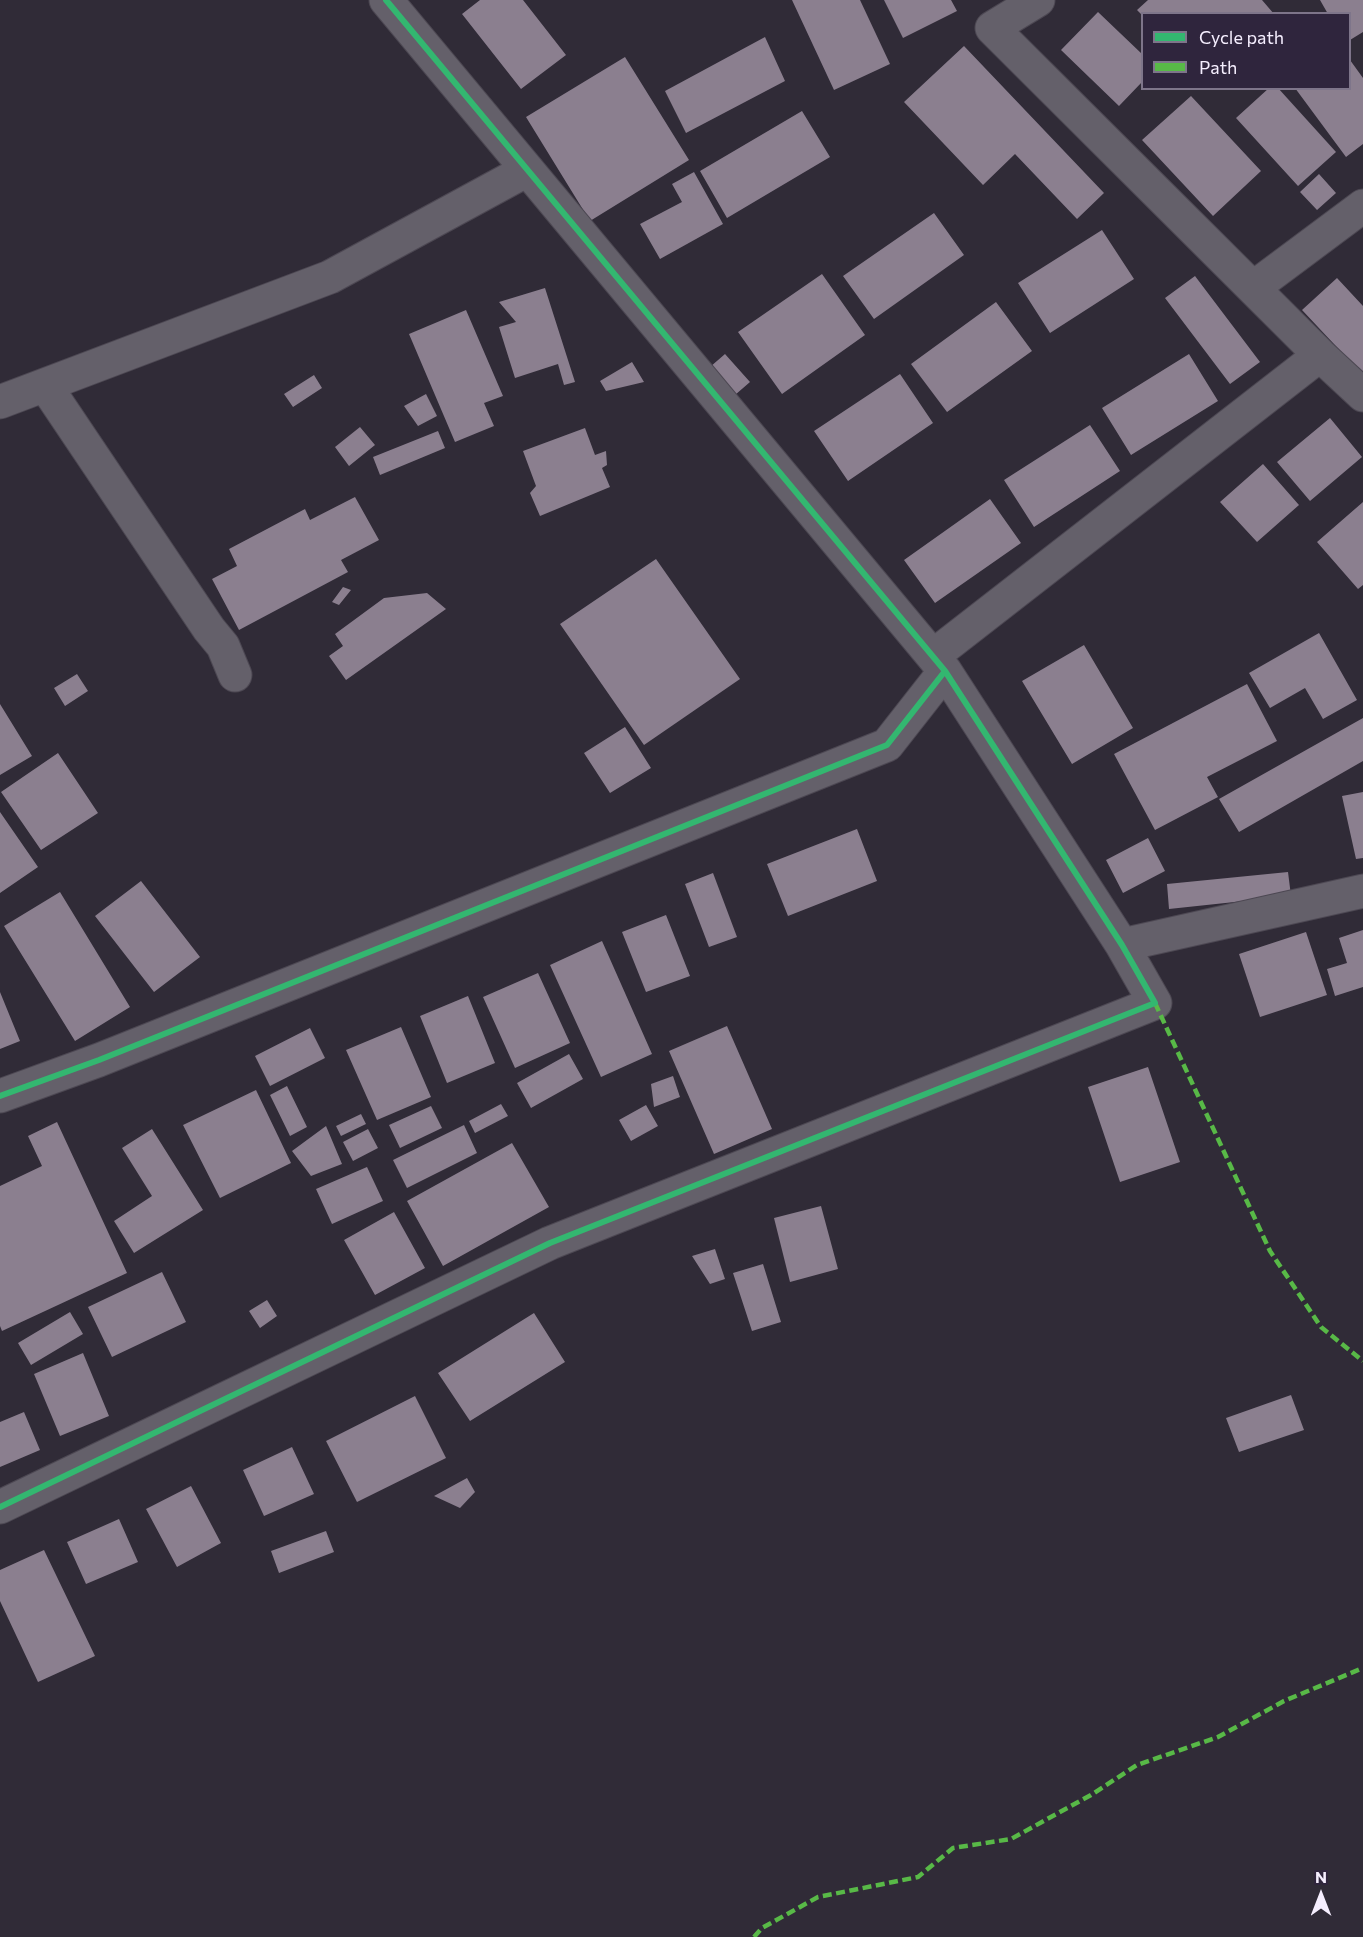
<!DOCTYPE html>
<style>
body{margin:0}
#map{position:relative;width:1363px;height:1937px;overflow:hidden;background:#302b37;font-family:Commissioner,sans-serif}
canvas{display:block}
.legend{position:absolute;left:1141px;top:12px;width:210px;height:78px;box-sizing:border-box;background:#2f253d;border:2px solid #7e758a;margin:0;padding:8px 10px;list-style:none;font-size:18px;color:#f5eefe}
.legend li{display:flex;align-items:center;gap:12px;height:30px}
.legend b{width:30px;border:2px solid #7e758a}
.north{position:absolute;left:1291px;top:1865px;width:60px;height:60px;-webkit-text-stroke:4px #2f253d;paint-order:stroke;rotate:0deg;font-size:16px;font-weight:700;line-height:24px;text-align:center;color:#f5eefe}
.north::after{content:'';display:block;margin:auto;width:21px;height:27px;background:#f5eefe;clip-path:polygon(50% 0,100% 100%,50% 72%,0 100%)}
</style>
<div id="map">
<canvas width="1363" height="1937"></canvas>
<ul class="legend">
<li><b style="height:8px;background:#33b770"></b>Cycle path</li>
<li><b style="height:8px;background:#58b947"></b>Path</li>
</ul>
<div class="north">N</div>
</div>
<script>
const g = document.querySelector('canvas').getContext('2d');
g.lineJoin = 'round';
function fillPath(path, color) {
  g.fillStyle = color;
  g.fill(path, 'evenodd');
}
function shape(rows) {
  const path = new Path2D();
  for (const r of rows) {
    path.moveTo(r[0], r[1]);
    for (let i = 2; i < r.length; i += 2) path.lineTo(r[i], r[i + 1]);
  }
  return path;
}
function strokePath(path, color, width, dash) {
  g.strokeStyle = color;
  g.lineWidth = width;
  g.lineCap = dash ? 'butt' : 'round';
  g.setLineDash(dash || []);
  g.stroke(path);
}
fillPath(shape([
 [480,0,523,0,566,55,521,89,462,14],
 [792,0,860,0,890,64,834,90],
 [884,0,951,0,957,11,903,38],
 [1148,0,1262,0,1274,14,1142,14,1142,15,1137,10],
 [1320,0,1363,0,1363,32,1350,40,1350,14,1328,14],
 [1098,12,1142,54,1142,82,1119,106,1061,50],
 [765,37,785,81,686,133,665,91],
 [964,46,1104,193,1077,219,1015,154,983,185,904,102],
 [625,57,689,160,590,221,526,117],
 [1350,60,1363,78,1363,144,1346,157,1295,88,1350,88],
 [1269,88,1278,88,1336,152,1298,186,1236,118],
 [1191,96,1261,171,1213,216,1142,140],
 [802,111,830,157,727,218,700,171],
 [694,172,723,224,660,259,640,224,682,202,672,184],
 [1319,174,1336,193,1317,210,1300,192],
 [934,213,964,255,874,319,843,276],
 [1102,230,1134,279,1050,333,1018,283],
 [822,274,865,335,782,394,738,332],
 [1195,276,1260,362,1230,384,1165,298],
 [1337,278,1363,306,1363,375,1302,310],
 [545,288,575,382,564,385,558,364,515,378,499,327,516,322,499,302],
 [996,302,1032,351,947,412,911,364],
 [466,310,503,396,484,403,494,426,455,442,409,334],
 [725,354,750,382,735,395,710,367],
 [1189,354,1218,401,1131,455,1102,408],
 [632,362,644,382,606,391,600,381],
 [900,374,933,423,848,481,814,431],
 [314,375,322,388,293,407,284,394],
 [426,394,437,416,418,426,404,406],
 [1330,418,1362,457,1310,501,1277,462],
 [1090,425,1120,471,1034,527,1004,480],
 [360,427,375,445,349,466,335,447],
 [585,428,595,455,606,451,607,465,602,468,610,487,540,516,530,493,536,486,523,451],
 [438,431,445,448,380,475,373,457],
 [1263,464,1299,505,1257,542,1220,502],
 [355,497,379,540,341,560,348,572,239,630,212,579,237,566,229,549,305,509,310,520],
 [990,499,1021,543,935,603,904,560],
 [1363,502,1363,585,1358,589,1317,542],
 [656,559,740,679,644,745,560,624],
 [343,587,351,590,339,605,332,602],
 [427,593,446,609,346,680,329,656,343,646,335,634,384,598],
 [1319,633,1357,700,1323,719,1305,688,1270,708,1249,673],
 [1084,645,1133,728,1072,764,1022,681],
 [77,674,88,691,65,706,54,688],
 [1247,684,1277,741,1207,777,1218,797,1155,830,1114,754],
 [0,704,32,756,0,775],
 [1363,718,1363,761,1239,832,1219,799],
 [625,727,651,768,610,793,584,753],
 [58,753,98,813,41,850,1,792],
 [1363,792,1363,858,1356,859,1342,796],
 [0,812,38,867,0,893],
 [857,829,877,881,788,916,767,864],
 [1148,838,1165,871,1123,893,1106,860],
 [1288,872,1291,896,1169,909,1167,884],
 [713,873,737,937,709,947,685,884],
 [141,881,200,957,154,992,95,916],
 [60,892,130,1007,75,1041,4,926],
 [666,915,690,976,646,992,622,932],
 [1363,930,1363,987,1335,996,1327,969,1347,963,1339,938],
 [1306,932,1327,995,1260,1017,1239,954],
 [602,941,652,1054,601,1077,550,965],
 [538,973,570,1043,515,1068,483,997],
 [0,992,20,1041,0,1049],
 [468,996,495,1063,447,1083,420,1016],
 [727,1026,772,1129,714,1154,669,1051],
 [401,1027,431,1097,377,1120,346,1050],
 [310,1028,325,1058,270,1086,255,1056],
 [569,1054,583,1079,531,1108,517,1083],
 [1148,1067,1180,1162,1120,1182,1088,1087],
 [673,1076,680,1097,654,1107,651,1084],
 [287,1086,307,1127,290,1136,270,1095],
 [256,1090,291,1163,220,1198,183,1125],
 [501,1104,508,1116,475,1133,469,1121],
 [646,1105,658,1126,631,1141,619,1120],
 [431,1106,442,1128,400,1148,389,1125],
 [361,1114,366,1124,341,1136,336,1126],
 [57,1122,127,1273,2,1331,0,1326,0,1186,42,1166,28,1136],
 [464,1125,477,1153,407,1188,393,1160],
 [326,1126,342,1164,311,1176,292,1151],
 [152,1129,203,1210,134,1253,114,1221,152,1196,122,1148],
 [368,1129,378,1148,353,1161,343,1142],
 [512,1143,549,1207,443,1266,407,1201],
 [367,1167,383,1201,332,1224,316,1189],
 [821,1206,838,1269,790,1282,774,1218],
 [394,1212,425,1268,375,1295,344,1240],
 [715,1249,725,1279,710,1284,692,1256],
 [763,1264,781,1322,752,1331,733,1273],
 [162,1272,186,1322,112,1357,88,1307],
 [267,1300,277,1316,260,1328,249,1311],
 [70,1312,83,1334,31,1365,18,1343],
 [534,1313,565,1362,470,1421,438,1373],
 [83,1353,109,1416,60,1436,34,1374],
 [1291,1395,1304,1430,1239,1452,1226,1418],
 [415,1396,446,1458,357,1502,326,1441],
 [24,1412,40,1450,0,1467,0,1422],
 [292,1447,314,1494,264,1516,243,1470],
 [467,1478,475,1492,460,1508,434,1496],
 [191,1486,221,1543,177,1567,146,1509],
 [119,1519,138,1562,86,1584,67,1542],
 [326,1531,334,1552,279,1573,271,1551],
 [44,1550,95,1656,38,1682,0,1601,0,1570]
]), '#8b7f8f');
const minor = shape([
 [1038,0,992,28,1320,355,1363,395],
 [1253,288,1363,206],
 [45,385,209,629,223,646,235,675],
 [0,402,330,277,527,170],
 [933,656,1320,355],
 [1122,945,1363,891],
 [0,1096,99,1060,887,745,945,671],
 [0,1507,550,1243,1155,1003,1122,945,945,671,386,0]
]);
strokePath(minor, '#4d4853', 35);
strokePath(minor, '#64606a', 33);
strokePath(shape([
 [1155,1003,1270,1251,1321,1327,1363,1361],
 [754,1937,762,1928,818,1897,918,1877,953,1848,1011,1839,1091,1795,1137,1765,1218,1737,1284,1701,1363,1668]
]), '#58b947', 4.5, [9, 4.5]);
strokePath(shape([
 [0,1096,99,1060,887,745,945,671],
 [0,1507,550,1243,1155,1003,1122,945,945,671,386,0]
]), '#33b770', 6);
</script>
